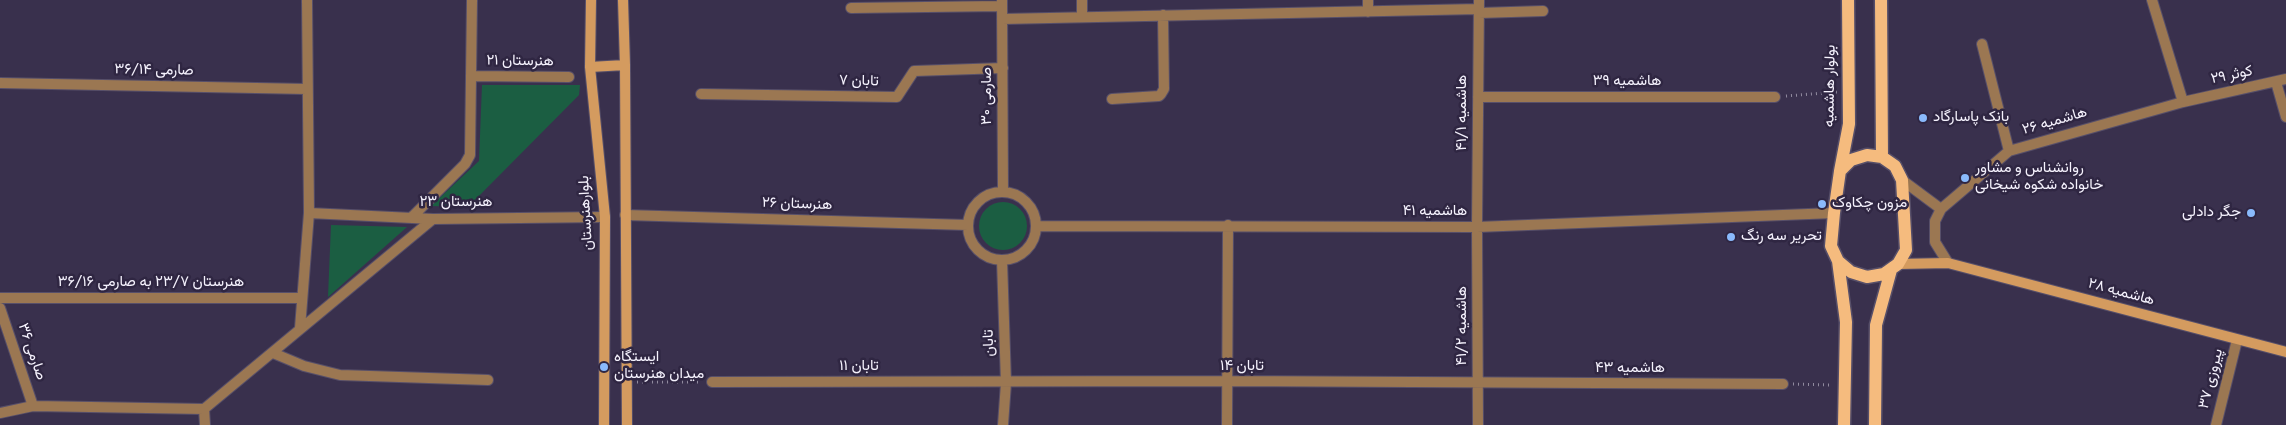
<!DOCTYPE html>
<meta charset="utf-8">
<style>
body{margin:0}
canvas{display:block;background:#39304d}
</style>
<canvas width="2286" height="425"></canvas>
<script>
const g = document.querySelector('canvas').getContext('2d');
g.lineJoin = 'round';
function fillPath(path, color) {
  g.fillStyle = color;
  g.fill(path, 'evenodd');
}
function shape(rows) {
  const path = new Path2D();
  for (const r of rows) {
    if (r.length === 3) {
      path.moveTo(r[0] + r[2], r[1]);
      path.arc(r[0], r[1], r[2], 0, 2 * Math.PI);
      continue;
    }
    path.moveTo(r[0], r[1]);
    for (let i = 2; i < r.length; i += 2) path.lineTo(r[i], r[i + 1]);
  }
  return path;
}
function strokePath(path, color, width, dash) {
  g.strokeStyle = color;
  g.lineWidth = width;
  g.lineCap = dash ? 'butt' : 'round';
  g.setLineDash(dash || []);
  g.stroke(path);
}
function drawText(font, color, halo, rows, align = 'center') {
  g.font = font + ' Overpass,Vazirmatn,sans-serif';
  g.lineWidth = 5;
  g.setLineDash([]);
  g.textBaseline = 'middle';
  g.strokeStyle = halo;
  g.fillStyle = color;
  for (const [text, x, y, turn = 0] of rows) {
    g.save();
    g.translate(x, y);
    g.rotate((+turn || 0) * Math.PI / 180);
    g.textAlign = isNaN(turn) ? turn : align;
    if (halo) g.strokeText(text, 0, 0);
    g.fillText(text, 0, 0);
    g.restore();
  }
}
fillPath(shape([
 [482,85,580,85,579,95,468,207,431,206,479,161],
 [1003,226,24],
 [331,225,407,227,328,297]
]), '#1b5e42');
const street = shape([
 [1002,0,1003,192],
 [1368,0,1368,12],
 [2152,0,2183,102],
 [851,8,1002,6],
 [1479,13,1543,11],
 [1082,17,1082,0],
 [1002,19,1479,9],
 [1982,44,2009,151],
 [471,76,569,77],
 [2276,82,2286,117],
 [0,83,307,89],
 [701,94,897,97,914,71,1003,68],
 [1478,97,1775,97],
 [1112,99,1159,96,1161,94,1164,89,1163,15],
 [1902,180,1941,209],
 [1002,226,34],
 [309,213,433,219,605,217],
 [625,215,968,225],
 [411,218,465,164,470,155,472,0],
 [1036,226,1477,227,1834,213],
 [1002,260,1006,383,1003,425],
 [1948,263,1935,242,1935,221,1941,209,2009,151,2183,102,2286,79],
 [0,298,301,298],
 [0,308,33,406],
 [300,328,309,213,307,0],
 [273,353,304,366,340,375,488,380],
 [712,382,1227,381,1783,384],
 [204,409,205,425],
 [0,413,33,406,204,409,433,219],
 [1227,425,1228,225],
 [1478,425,1477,227,1479,0],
 [2216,425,2237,340]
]);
const secondary = shape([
 [591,0,590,67,605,217,604,425],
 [623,0,625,65,627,425],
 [590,67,625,65],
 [1898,264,1948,263,2286,352]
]);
const primary = shape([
 [1881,0,1882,157],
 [1840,171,1851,160,1867,155,1882,157,1895,166,1902,180,1906,250,1898,264,1884,274,1867,277,1851,272,1838,261,1831,246,1834,213,1840,171,1849,124,1848,0],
 [1838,261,1846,322,1844,425],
 [1875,425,1876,325,1891,270]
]);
strokePath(street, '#574f69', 12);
strokePath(secondary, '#574f69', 12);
strokePath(primary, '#574f69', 15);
strokePath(shape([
 [1786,96,1837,92],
 [637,382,701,382],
 [1793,384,1832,385]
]), '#918b9f', 3, [1, 4]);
strokePath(street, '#9b7752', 10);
strokePath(secondary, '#d49b5f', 10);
strokePath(primary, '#f5bb7e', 12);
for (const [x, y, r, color] of [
 [1923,118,5,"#8abafc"],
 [1965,178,5,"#8abafc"],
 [1822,204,5,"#8abafc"],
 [2251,213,5,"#8abafc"],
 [1731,237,5,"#8abafc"],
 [604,367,5,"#8abafc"]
]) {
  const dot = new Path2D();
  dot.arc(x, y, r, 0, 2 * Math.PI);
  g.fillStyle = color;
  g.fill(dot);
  strokePath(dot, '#2f2642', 2);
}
drawText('15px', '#f5f2fd', '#2f2642', [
 ["هنرستان ۲۱",520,62,1],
 ["صارمی ۳۶/۱۴",154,71,1],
 ["کوثر ۲۹",2232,76,-12],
 ["تابان ۷",859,82,1],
 ["هاشمیه ۳۹",1627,82],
 ["بولوار هاشمیه",1831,86,-89],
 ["صارمی ۳۰",988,96,-90],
 ["هاشمیه ۴۱/۱",1463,113,-90],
 ["هاشمیه ۲۶",2055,122,-16],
 ["هنرستان ۲۳",456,203],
 ["هنرستان ۲۶",797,205,2],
 ["هاشمیه ۴۱",1435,212],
 ["بلوارهنرستان",587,213,-93],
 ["هنرستان ۲۳/۷ به صارمی ۳۶/۱۶",151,283],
 ["هاشمیه ۲۸",2121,293,15],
 ["هاشمیه ۴۱/۲",1463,326,-90],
 ["تابان",990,343,-92],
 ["صارمی ۳۶",31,352,71],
 ["تابان ۱۱",859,367],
 ["تابان ۱۴",1242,367],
 ["هاشمیه ۴۳",1630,369],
 ["پیروزی ۳۷",2212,379,-76]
]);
drawText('15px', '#f5f2fd', '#2f2642', [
 ["بانک پاسارگاد",1933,118],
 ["روانشناس و مشاور",1975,169],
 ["خانواده شکوه شیخانی",1975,186],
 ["مزون چکاوک",1832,204],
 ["جگر دادلی",2241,213,"right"],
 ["تحریر سه رنگ",1741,237],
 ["ایستگاه",614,358],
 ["میدان هنرستان",614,375]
], 'left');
</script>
